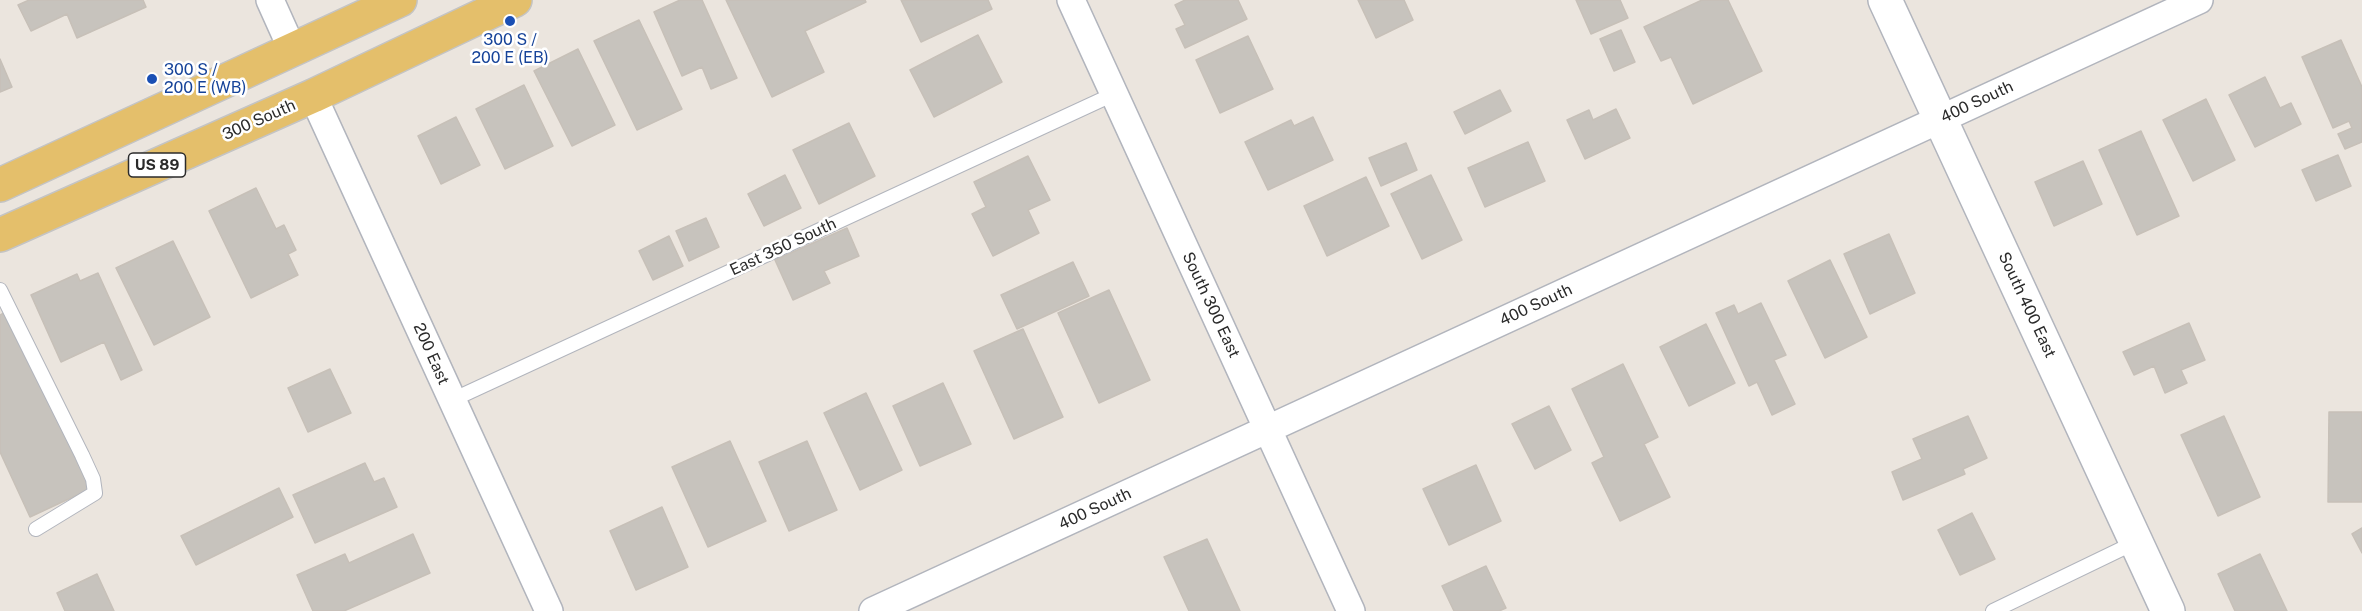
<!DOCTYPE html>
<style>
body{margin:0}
canvas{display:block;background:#ebe5de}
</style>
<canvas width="2362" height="611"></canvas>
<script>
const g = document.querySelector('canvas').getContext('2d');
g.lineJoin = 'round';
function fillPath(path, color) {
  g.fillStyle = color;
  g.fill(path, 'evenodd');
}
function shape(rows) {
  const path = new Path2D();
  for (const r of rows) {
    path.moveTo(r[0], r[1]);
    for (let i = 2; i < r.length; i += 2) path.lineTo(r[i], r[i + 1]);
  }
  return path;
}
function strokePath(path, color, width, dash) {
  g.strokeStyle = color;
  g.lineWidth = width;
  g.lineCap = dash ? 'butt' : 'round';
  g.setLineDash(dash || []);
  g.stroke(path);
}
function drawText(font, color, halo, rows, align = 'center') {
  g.font = font + ' "Public Sans",sans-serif';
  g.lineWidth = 5;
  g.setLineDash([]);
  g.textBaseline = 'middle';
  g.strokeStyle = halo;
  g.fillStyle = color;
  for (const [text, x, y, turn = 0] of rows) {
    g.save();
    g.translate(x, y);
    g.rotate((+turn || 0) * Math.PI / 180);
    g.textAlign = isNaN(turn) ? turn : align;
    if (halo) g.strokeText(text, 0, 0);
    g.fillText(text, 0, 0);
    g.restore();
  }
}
const building = shape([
 [29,0,143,0,146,7,77,38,67,14,31,31,18,5,29,0],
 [680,0,702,0,737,78,711,89,702,67,682,76,654,12,680,0],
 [726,0,865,0,866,2,805,31,824,72,772,97,726,0],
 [901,0,988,0,992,9,921,42,901,0],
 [1185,0,1238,0,1247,19,1185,48,1176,29,1185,25,1175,5,1185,0],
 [1358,0,1404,0,1413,20,1376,38,1358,0],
 [1576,0,1620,0,1628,18,1591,34,1576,0],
 [1702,0,1728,0,1762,71,1693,104,1671,57,1661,61,1644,27,1702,0],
 [639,20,682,109,637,130,594,41,639,20],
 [1621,30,1635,62,1614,71,1600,39,1621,30],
 [978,35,1002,82,934,117,910,70,978,35],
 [1248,36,1273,89,1220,113,1196,60,1248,36],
 [2341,40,2362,87,2362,142,2345,149,2338,134,2352,128,2349,121,2333,128,2302,57,2341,40],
 [578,49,615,125,572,146,534,71,578,49],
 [0,59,12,87,0,92,0,59],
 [2265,77,2280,108,2291,103,2301,124,2255,147,2229,95,2265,77],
 [524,85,553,146,505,169,476,109,524,85],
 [1500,90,1511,111,1465,134,1454,112,1500,90],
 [2206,99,2235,160,2193,181,2163,120,2206,99],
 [1616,109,1630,138,1585,159,1567,120,1589,110,1593,120,1616,109],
 [456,117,480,165,441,184,418,136,456,117],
 [1313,117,1333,160,1268,190,1245,142,1291,120,1294,126,1313,117],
 [849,123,875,176,819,204,793,150,849,123],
 [2141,131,2179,216,2137,235,2099,150,2141,131],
 [1528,142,1545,181,1485,207,1468,168,1528,142],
 [1406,143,1417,170,1381,186,1369,158,1406,143],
 [2338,155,2351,186,2316,201,2302,170,2338,155],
 [1028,156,1050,200,1028,210,1039,233,993,256,972,214,986,207,974,182,1028,156],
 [2083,161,2102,204,2054,226,2035,182,2083,161],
 [785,175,801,208,764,226,748,194,785,175],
 [1431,175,1462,240,1422,259,1391,194,1431,175],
 [1366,177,1389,226,1327,256,1304,206,1366,177],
 [256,188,276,229,284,225,296,250,288,254,298,275,251,298,209,211,256,188],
 [706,218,719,247,689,261,676,231,706,218],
 [847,228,859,256,824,271,830,283,793,300,775,260,847,228],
 [1889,234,1915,293,1870,314,1844,254,1889,234],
 [669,236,683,266,653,280,639,251,669,236],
 [173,241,210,317,154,345,116,268,173,241],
 [1830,260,1867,337,1825,358,1788,281,1830,260],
 [1073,262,1089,296,1017,329,1001,295,1073,262],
 [98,273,142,370,121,380,104,342,61,362,31,295,77,274,80,281,98,273],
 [1109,290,1150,380,1099,403,1058,313,1109,290],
 [1761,303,1786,355,1774,360,1795,404,1772,415,1757,382,1749,386,1716,313,1734,305,1738,314,1761,303],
 [9,310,90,489,30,517,0,452,0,315,9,310],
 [2189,323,2205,360,2181,370,2187,383,2165,393,2154,366,2134,375,2123,352,2189,323],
 [1706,324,1735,383,1689,406,1660,347,1706,324],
 [1023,329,1063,417,1014,439,974,351,1023,329],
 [1623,364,1658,437,1644,444,1670,497,1620,521,1592,463,1604,457,1572,389,1623,364],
 [330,369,351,413,308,432,288,388,330,369],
 [943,383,971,444,920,466,893,406,943,383],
 [866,393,902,470,860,490,824,413,866,393],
 [1549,406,1571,450,1535,469,1512,424,1549,406],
 [2329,412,2362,412,2362,502,2328,502,2329,412],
 [1968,416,1987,458,1963,469,1965,474,1903,500,1892,472,1922,459,1913,439,1968,416],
 [2224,416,2260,497,2218,516,2181,435,2224,416],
 [730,441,766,521,708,547,672,467,730,441],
 [807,441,837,510,789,531,759,462,807,441],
 [365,463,374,482,384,478,397,507,315,543,293,495,365,463],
 [1476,465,1501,521,1449,545,1423,489,1476,465],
 [279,488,293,517,196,565,181,536,279,488],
 [662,507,688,567,636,590,610,531,662,507],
 [1972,513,1995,559,1960,575,1938,530,1972,513],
 [2362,528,2362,553,2352,534,2362,528],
 [413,534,430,573,344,611,313,611,297,575,345,554,349,563,413,534],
 [1207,539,1240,611,1189,611,1164,557,1207,539],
 [2260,554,2287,611,2235,611,2218,574,2260,554],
 [1486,566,1506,608,1499,611,1454,611,1442,586,1486,566],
 [97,574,114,611,65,611,57,593,97,574]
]);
fillPath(building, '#c7c3bd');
strokePath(building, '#c7c0b8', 1.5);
const service = shape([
 [0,290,82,455,93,479,95,493,36,529],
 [452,400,1114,94],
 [1993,611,2136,542]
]);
const minor = shape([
 [270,0,292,49],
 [1071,0,1351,611],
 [313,96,549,611],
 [873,611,2199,0]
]);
const tertiary = shape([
 [1885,0,2168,611]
]);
const primary = shape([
 [0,185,400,0],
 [0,235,313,96,515,0]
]);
strokePath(service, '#b2b5bd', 16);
strokePath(minor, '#b2b5bd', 30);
strokePath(tertiary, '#b2b5bd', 36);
strokePath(primary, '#c4c4c4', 36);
strokePath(service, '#fff', 14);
strokePath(minor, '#fff', 27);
strokePath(tertiary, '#fff', 33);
strokePath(primary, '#e4bf6b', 33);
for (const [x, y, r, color] of [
 [510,21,6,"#1a4fb4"],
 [152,79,6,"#1a4fb4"]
]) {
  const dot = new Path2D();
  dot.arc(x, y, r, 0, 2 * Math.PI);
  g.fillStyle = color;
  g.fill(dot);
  strokePath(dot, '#fff', 2);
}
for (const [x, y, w] of [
 [157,165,57]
]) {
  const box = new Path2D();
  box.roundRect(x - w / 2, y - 12, w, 24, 4.5);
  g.fillStyle = '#fff';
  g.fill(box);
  strokePath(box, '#2b2b2b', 1.5);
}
drawText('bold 15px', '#2b2b2b', null, [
 ["US 89",157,165]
]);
drawText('16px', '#164399', '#fff', [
 ["300 S /",510,40],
 ["200 E (EB)",510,58],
 ["300 S /",164,70,"left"],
 ["200 E (WB)",164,88,"left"]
]);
drawText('16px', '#2b2b2b', '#fff', [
 ["400 South",1977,102,-25],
 ["300 South",259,120,-24],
 ["East 350 South",783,247,-25],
 ["South 300 East",1211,305,65],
 ["400 South",1536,305,-25],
 ["South 400 East",2027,305,65],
 ["200 East",431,354,66],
 ["400 South",1095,509,-25]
]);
</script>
